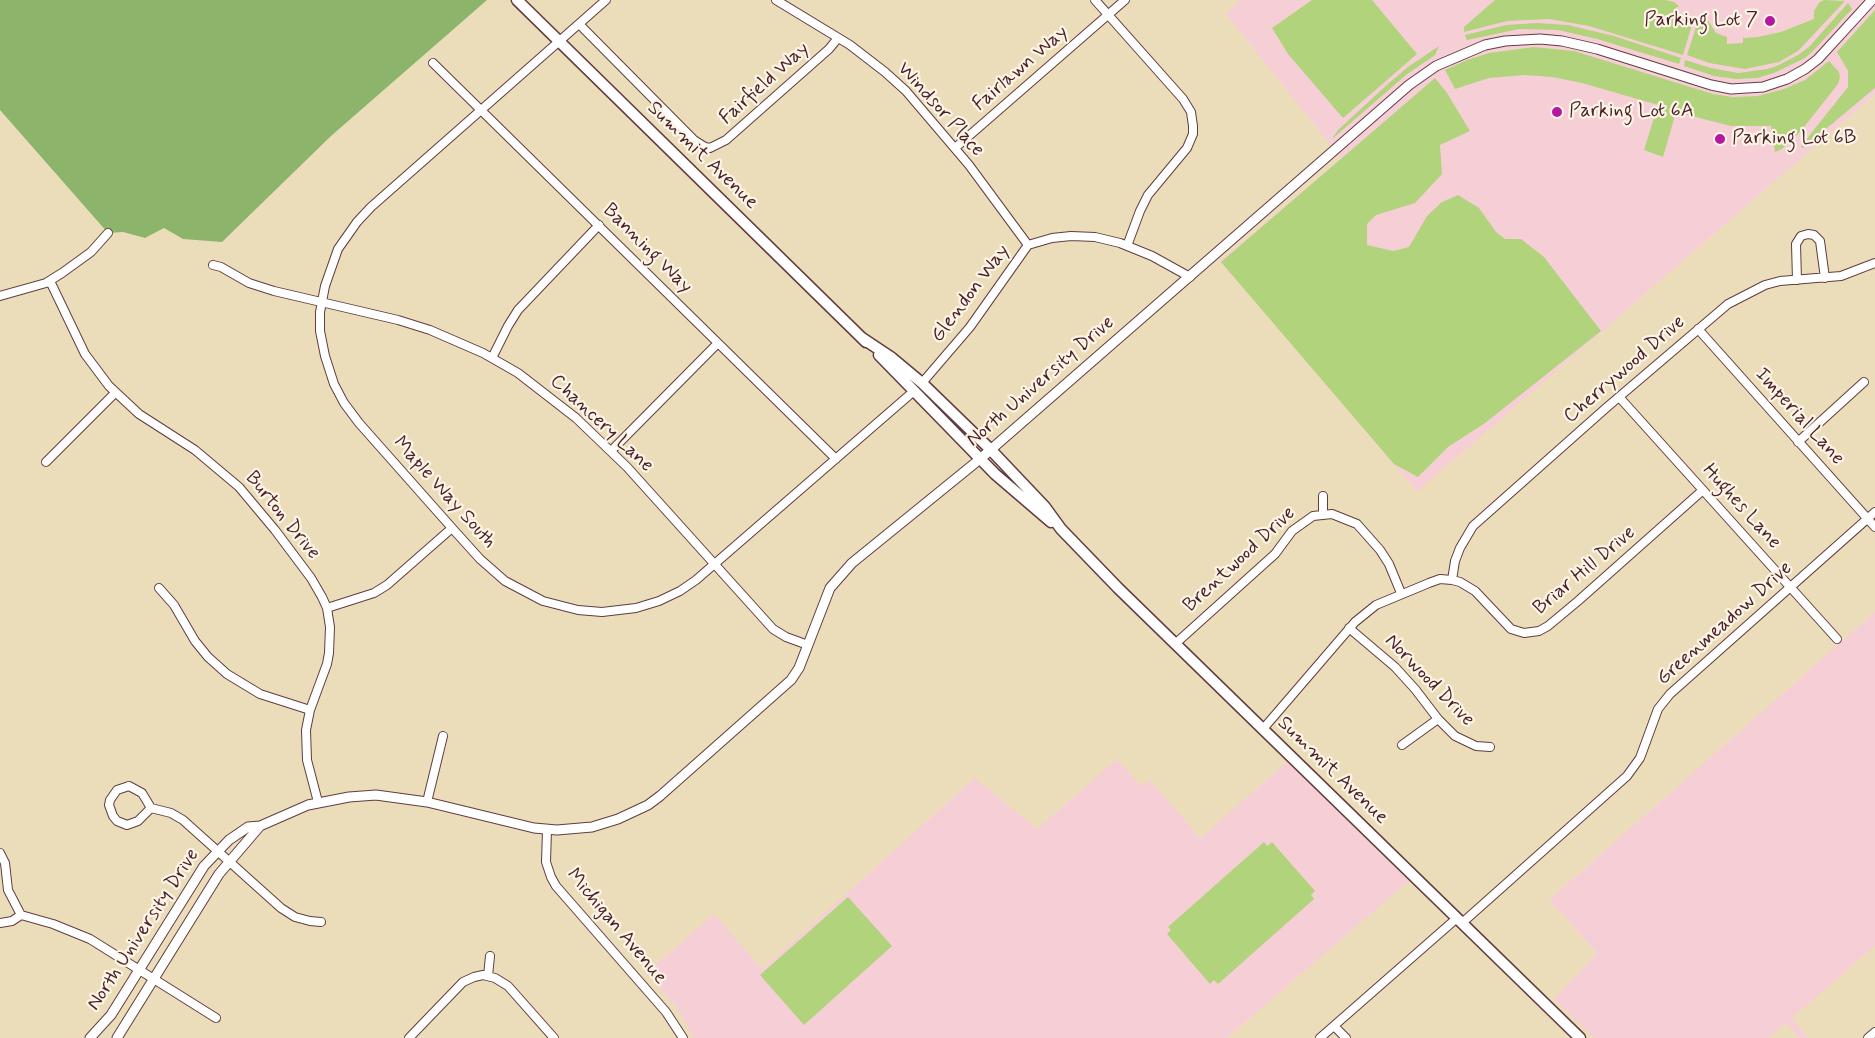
<!DOCTYPE html>
<style>
body{margin:0}
canvas{display:block;background:#ecddba}
</style>
<canvas width="1875" height="1038"></canvas>
<script>
const g = document.querySelector('canvas').getContext('2d');
g.lineJoin = 'round';
function fillPath(path, color) {
  g.fillStyle = color;
  g.fill(path, 'evenodd');
}
function shape(rows) {
  const path = new Path2D();
  for (const r of rows) {
    path.moveTo(r[0], r[1]);
    for (let i = 2; i < r.length; i += 2) path.lineTo(r[i], r[i + 1]);
  }
  return path;
}
function strokePath(path, color, width, dash) {
  g.strokeStyle = color;
  g.lineWidth = width;
  g.lineCap = dash ? 'butt' : 'round';
  g.setLineDash(dash || []);
  g.stroke(path);
}
function drawText(font, color, halo, rows, align = 'center') {
  g.font = font + ' Mynerve,sans-serif';
  g.lineWidth = 4.5;
  g.setLineDash([]);
  g.textBaseline = 'middle';
  g.strokeStyle = halo;
  g.fillStyle = color;
  for (const [text, x, y, turn = 0] of rows) {
    g.save();
    g.translate(x, y);
    g.rotate((+turn || 0) * Math.PI / 180);
    g.textAlign = isNaN(turn) ? turn : align;
    if (halo) g.strokeText(text, 0, 0);
    g.fillText(text, 0, 0);
    g.restore();
  }
}
fillPath(shape([
 [1241,0,1875,0,1875,94,1417,492,1220,261,1341,158,1226,14],
 [1875,612,1875,946,1792,1018,1808,1038,1800,1038,1786,1023,1768,1038,1594,1038,1554,999,1597,953,1549,900],
 [1117,759,1142,787,1150,780,1200,838,1287,762,1409,881,1227,1038,694,1038,678,1009,646,973,714,914,762,969,975,778,1037,829]
]), '#f6cfd6');
fillPath(shape([
 [1312,0,1372,0,1417,54,1343,118,1288,54,1272,28],
 [1495,0,1665,0,1674,2,1679,6,1676,8,1679,10,1677,13,1681,15,1681,19,1693,21,1683,55,1589,26,1549,19,1507,21,1464,32,1464,27],
 [1824,0,1845,1,1798,51,1779,62,1745,69,1709,63,1687,55,1698,21,1707,19,1716,33,1727,37,1727,44,1743,43,1743,38,1758,37,1781,32,1814,19,1814,11,1819,3],
 [1848,3,1852,9,1814,50,1805,58,1774,73,1757,78,1736,79,1714,76,1684,66,1685,60,1711,68,1738,73,1767,69,1777,66,1798,55,1809,47],
 [1875,10,1875,88,1803,148,1801,146,1848,87,1848,71,1837,52],
 [1537,23,1568,25,1614,36,1681,58,1679,64,1597,39,1558,30,1519,29,1467,40,1465,35,1506,25],
 [1439,46,1435,55,1406,75,1332,139,1338,130,1389,83,1408,67],
 [1534,47,1574,51,1713,94,1733,97,1758,96,1784,89,1805,80,1829,61,1839,72,1840,77,1838,84,1804,127,1790,143,1780,150,1775,152,1771,126,1731,126,1676,112,1663,157,1644,150,1658,105,1582,83,1552,77,1525,75,1489,78,1455,89,1445,70,1467,60,1489,53],
 [1435,78,1447,93,1470,131,1440,145,1442,174,1415,203,1376,215,1367,224,1367,245,1393,251,1409,247,1427,216,1442,202,1458,195,1479,208,1496,232,1505,239,1521,239,1544,257,1601,331,1485,423,1448,447,1418,477,1394,464,1221,262],
 [1264,842,1267,846,1272,842,1315,891,1311,895,1314,899,1218,984,1214,980,1210,984,1167,934,1171,930,1168,927],
 [848,897,892,946,804,1025,760,975]
]), '#b1d37b');
fillPath(shape([
 [0,0,487,0,331,136,222,242,183,239,164,228,145,238,123,232,108,233,0,110]
]), '#8cb56b');
const minor = shape([
 [606,0,371,207,357,222,338,249,325,286,320,312,320,331,325,356,334,384,344,403,359,423,452,528,480,559,505,581,543,601,578,610,602,612,636,608,659,601,680,591,696,580,914,391],
 [776,0,850,45,885,72,906,91,969,165,1028,245],
 [1095,0,1183,99,1191,112,1193,126,1193,134,1187,148,1148,195,1140,211,1127,246],
 [579,24,694,140,705,147,710,148,726,140,829,49,838,38],
 [433,63,836,459],
 [955,148,1125,0],
 [213,265,221,267,249,283,274,291,398,320,430,330,483,353,518,373,576,418,627,467,773,629,786,637,808,645],
 [1797,280,1796,244,1801,236,1808,234,1814,235,1820,241,1825,278],
 [50,281,85,354,109,386,139,414,195,450,239,487,275,530,311,578,322,597,327,608,330,627,329,653,327,664,310,710,306,730,307,760,318,802],
 [0,296,46,283,62,273,91,252,108,233],
 [1698,329,1875,527],
 [492,358,508,326,518,310,599,225],
 [922,383,970,327,1028,245,1052,238,1071,236,1095,237,1120,243,1152,256,1190,277],
 [1620,398,1837,639],
 [1798,442,1864,382],
 [611,451,718,343],
 [46,462,115,393],
 [1323,496,1323,514],
 [1452,580,1455,561,1460,548,1473,526,1606,408,1728,304,1765,285,1780,281,1841,276,1875,263],
 [159,588,174,605,195,641,208,657,227,674,260,694,310,710],
 [327,608,374,593,387,585,452,528],
 [1349,628,1395,667,1415,689,1438,719,1455,736,1476,746,1490,747],
 [1175,644,1275,554,1292,531,1313,516,1332,514,1357,524,1380,550,1389,564,1401,593],
 [1263,729,1355,622,1376,605,1429,583,1440,579,1452,580,1460,582,1475,591,1511,629,1524,633,1539,631,1548,626,1578,601,1703,490],
 [1402,745,1438,719],
 [129,786,142,793,151,808,138,821,127,825,117,821,113,816,109,805,110,800,117,790,129,786],
 [427,802,443,736],
 [151,808,171,813,183,820,281,908,295,917,310,921,321,922],
 [547,830,546,862,551,877,556,886,666,1012,683,1038],
 [0,853,5,863,8,890,21,915,12,921,0,923],
 [21,915,53,924,90,939,216,1018],
 [1462,923,1627,776,1640,758,1658,709,1670,694,1875,512],
 [488,976,490,956],
 [1334,1026,1346,1038],
 [409,1038,463,982,474,977,483,975,495,978,508,986,554,1038],
 [1320,1038,1457,918],
 [1868,1038,1875,1032]
]);
const tertiary = shape([
 [90,1038,111,1015,204,866,229,840,248,827,260,826,308,805,349,797,376,795,427,802,534,828,557,830,592,827,618,819,648,805,660,796,791,680,799,668,830,588,852,563,980,459,1409,85,1436,66,1485,45,1505,41,1540,39,1562,41,1597,49,1711,85,1731,89,1763,87,1787,79,1805,69,1818,59,1872,0],
 [117,1038,219,874,260,826]
]);
const secondary = shape([
 [517,0,866,342],
 [862,338,892,358,922,383,991,450,1045,507,1061,529,1118,588,1580,1038],
 [879,355,995,474,1051,522]
]);
strokePath(minor, '#623c40', 10);
strokePath(tertiary, '#623c40', 11);
strokePath(secondary, '#623c40', 13);
strokePath(minor, '#fff', 8);
strokePath(tertiary, '#fff', 9);
strokePath(secondary, '#fff', 10);
for (const [x, y, r, color] of [
 [1770,21,6,"#b5179e"],
 [1557,112,6,"#b5179e"],
 [1720,139,6,"#b5179e"]
]) {
  const dot = new Path2D();
  dot.arc(x, y, r, 0, 2 * Math.PI);
  g.fillStyle = color;
  g.fill(dot);
  strokePath(dot, '#fcf5e5', 2);
}
drawText('20px', '#4a1f2b', '#fcf5e5', [
 ["Parking Lot 7",1758,21,"right"],
 ["Parking Lot 6A",1569,112],
 ["Parking Lot 6B",1732,139]
], 'left');
drawText('20px', '#4a1f2b', '#fcf5e5', [
 ["Fairlawn Way",1021,69,-41],
 ["Fairfield Way",765,84,-42],
 ["Windsor Place",940,110,48],
 ["Summit Avenue",702,156,44],
 ["Banning Way",647,249,45],
 ["Glendon Way",971,294,-53],
 ["Cherrywood Drive",1625,370,-41],
 ["North University Drive",1041,382,-41],
 ["Imperial Lane",1799,417,48],
 ["Chancery Lane",601,424,43],
 ["Maple Way South",444,493,48],
 ["Hughes Lane",1741,507,48],
 ["Burton Drive",282,516,51],
 ["Brentwood Drive",1240,560,-43],
 ["Briar Hill Drive",1585,571,-40],
 ["Greenmeadow Drive",1725,624,-42],
 ["Norwood Drive",1429,681,46],
 ["Summit Avenue",1332,771,44],
 ["Michigan Avenue",616,927,50],
 ["North University Drive",144,930,-57]
]);
</script>
